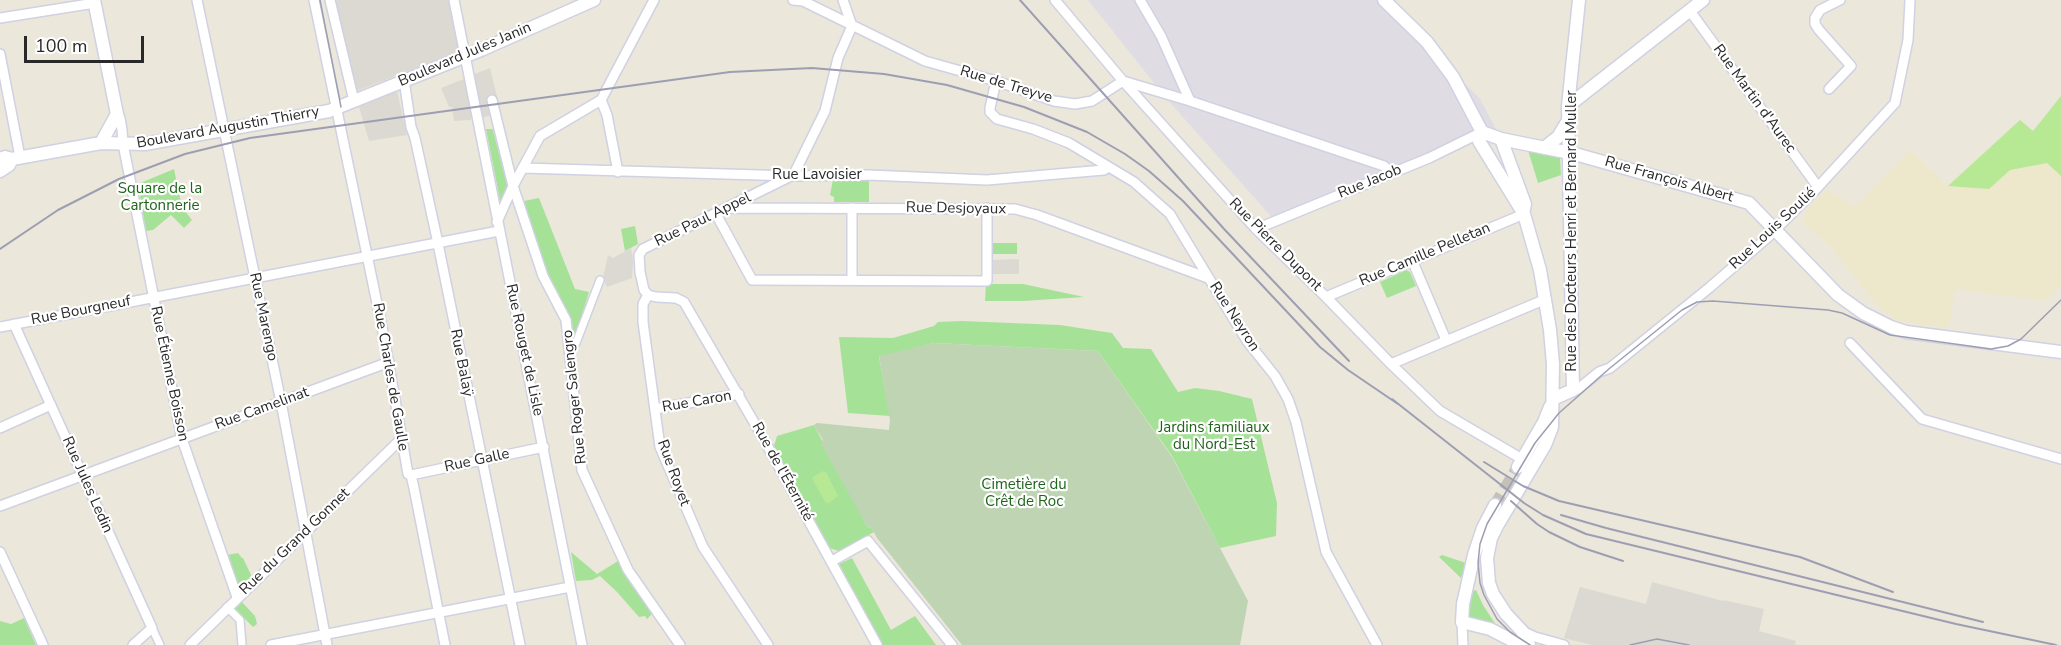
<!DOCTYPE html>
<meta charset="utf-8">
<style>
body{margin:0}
#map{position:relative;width:2061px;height:645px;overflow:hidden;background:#ebe7db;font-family:"Nunito Sans",sans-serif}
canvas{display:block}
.scale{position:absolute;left:24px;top:36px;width:120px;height:27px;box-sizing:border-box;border:3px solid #292929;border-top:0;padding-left:8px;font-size:18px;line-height:21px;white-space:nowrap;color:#292929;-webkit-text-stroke:4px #fff;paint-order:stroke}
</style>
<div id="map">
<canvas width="2061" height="645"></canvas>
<div class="scale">100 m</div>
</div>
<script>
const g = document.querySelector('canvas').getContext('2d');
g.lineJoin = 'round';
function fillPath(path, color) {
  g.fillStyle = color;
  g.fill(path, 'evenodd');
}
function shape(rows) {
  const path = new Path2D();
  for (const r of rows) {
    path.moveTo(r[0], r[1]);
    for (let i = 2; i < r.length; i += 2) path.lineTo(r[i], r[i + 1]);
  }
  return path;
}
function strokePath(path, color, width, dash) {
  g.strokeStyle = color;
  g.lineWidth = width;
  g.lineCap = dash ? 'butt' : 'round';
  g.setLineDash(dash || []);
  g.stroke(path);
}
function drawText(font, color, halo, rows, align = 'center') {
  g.font = font + ' "Nunito Sans",sans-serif';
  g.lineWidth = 4.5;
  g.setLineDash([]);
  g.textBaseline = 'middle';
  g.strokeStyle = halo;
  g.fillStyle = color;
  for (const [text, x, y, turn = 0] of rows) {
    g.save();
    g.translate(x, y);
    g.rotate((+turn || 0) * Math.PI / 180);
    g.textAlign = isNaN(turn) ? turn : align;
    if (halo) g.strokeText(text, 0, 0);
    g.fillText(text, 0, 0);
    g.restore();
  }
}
fillPath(shape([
 [1088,0,1382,0,1480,99,1496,129,1277,223,1167,99]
]), '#dfdce3');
fillPath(shape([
 [1910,150,1948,186,1989,189,2010,170,2047,163,2061,176,2061,285,2045,301,1955,289,1949,328,1896,321,1876,304,1826,242,1802,223,1806,210,1826,190,1855,207]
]), '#ede7cb');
fillPath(shape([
 [486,129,492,129,493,130,508,188,501,205],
 [1528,150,1560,157,1561,175,1538,183],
 [174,169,183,212,185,211,192,220,184,228,171,215,153,230,146,231,138,184],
 [833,180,869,181,869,202,834,202,834,197,830,195],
 [539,198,575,289,589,292,575,337,572,338,544,266,524,201],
 [635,226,638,244,625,251,621,229],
 [992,243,1017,243,1017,254,992,254],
 [1406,270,1410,272,1416,286,1387,298,1380,282],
 [986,284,1023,284,1084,297,1023,301,985,301],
 [962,321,1060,325,1112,333,1123,348,1151,349,1178,392,1195,388,1219,391,1252,399,1277,503,1276,536,1220,548,1172,456,1098,351,934,343,879,357,890,416,848,413,839,337,893,338,934,326,938,322],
 [814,425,868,528,871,527,874,532,839,551,829,548,774,446,777,436],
 [571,552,597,574,618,561,652,614,647,619,645,616,639,617,617,592,600,576,592,580,576,581],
 [238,553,242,558,243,558,252,577,241,586,238,586,227,555],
 [1442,555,1466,563,1461,578,1439,557],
 [852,558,891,630,915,616,936,645,882,645,839,564],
 [1476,590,1483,605,1496,625,1494,627,1473,621,1467,613,1469,600,1473,591],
 [242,602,255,616,257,624,253,627,235,609],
 [24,618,36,645,0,645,0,621,11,624]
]), '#a6e198');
fillPath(shape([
 [934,343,1098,351,1172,457,1248,601,1240,645,962,645,877,538,871,527,868,528,821,444,823,440,814,425,817,423,889,430,890,420,879,356]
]), '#bed4b3');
fillPath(shape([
 [2061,96,2061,176,2047,163,2010,170,1989,189,1948,186,2020,120,2033,131],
 [823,471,826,472,838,496,829,503,826,503,812,479,813,477]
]), '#b7e894');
fillPath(shape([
 [332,0,452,0,462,50,354,92],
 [490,68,501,113,481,118,472,75],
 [464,79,472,117,470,120,454,121,452,107,449,107,441,88],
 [397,91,407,135,369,141,359,107],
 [631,248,633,261,632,278,607,287,603,278,608,255,613,258],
 [1019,259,1019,274,993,274,992,260],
 [1652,582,1723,601,1723,600,1764,609,1759,631,1796,641,1795,645,1592,645,1564,638,1580,587,1646,604]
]), '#dbd9d2');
strokePath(shape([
 [1495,505,1518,467]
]), '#c4c1b7', 12, [12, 6]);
const pedestrian = shape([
 [569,348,576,343,600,280],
 [227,607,240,620,242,645],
 [152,628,160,645]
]);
const minor = shape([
 [197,0,281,402,327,645],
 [314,0,384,337,408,474,411,475,414,488,445,645],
 [330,0,354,101],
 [454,0,582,645],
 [793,0,803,1,925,61,996,81,1054,101,1075,104,1092,101,1123,81,1190,101,1384,166,1391,173],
 [843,0,852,26],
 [1055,0,1123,81,1256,229,1326,297,1391,364,1440,411,1522,459],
 [1140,0,1161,36,1190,101],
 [1690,11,1818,187],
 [0,18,95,3],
 [0,54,20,157],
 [404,80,411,127,415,138,436,234,520,645],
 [996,81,990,108,990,112,997,119,1033,129,1069,143,1134,182,1170,214,1247,341,1275,376,1288,399,1296,422,1326,552,1377,645],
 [1829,89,1851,66,1819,30,1815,24,1815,18,1820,10,1840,0],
 [492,100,513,186,543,276,566,320,582,470,628,570,680,645],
 [601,100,607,115,618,172],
 [117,114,120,118,122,130,123,144,182,439,237,597],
 [523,168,793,176,868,175,987,180,1104,170,1109,167],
 [793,176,825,111,838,58,852,26],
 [727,208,1015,209,1037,215,1208,278],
 [716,214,752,280,987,281,987,208],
 [497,222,513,186,540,136,601,100,654,0],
 [1256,229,1429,158,1482,132],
 [1412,260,1446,340],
 [852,280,852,208],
 [648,295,656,297,676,298,684,302,762,436,877,645],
 [648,295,643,304,643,322,660,447,703,547,768,645],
 [648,295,644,290,640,272,639,255,643,249,791,176],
 [1326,297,1524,214],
 [14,324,152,628,133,645],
 [0,327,499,231],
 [1850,343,1922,419,2061,459],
 [1391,364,1546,299],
 [1573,390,1578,389,1599,372,1610,368,1709,288,1768,237,1818,187,1895,103,1908,40,1910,0],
 [655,409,739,394],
 [0,428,51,405],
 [411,475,544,447],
 [0,506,389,362],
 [0,552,43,645],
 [832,561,868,541,952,645],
 [1462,622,1463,645],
 [1522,631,1535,637,1564,645],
 [190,645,401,439],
 [271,645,570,587]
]);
const secondary = shape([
 [94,0,117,114,101,143],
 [1384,0,1427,42,1453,77,1482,132,1479,141,1524,214,1540,270,1550,330,1553,364,1552,427,1545,445,1497,526,1491,538,1487,558,1489,583,1493,594,1506,614,1522,631,1529,645],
 [1568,106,1703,0],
 [1482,132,1501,139,1575,154,1749,203,1838,295,1863,313,1891,327,1906,332,2061,352],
 [1501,139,1525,204,1524,209],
 [1544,148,1558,137,1567,122],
 [0,159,5,157,12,159,101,143,145,144,329,111,481,50,594,0],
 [0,171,9,165,12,159],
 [1553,399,1573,390,1568,106,1579,0],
 [1518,467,1544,422,1550,407],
 [1495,505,1483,528,1474,555,1463,604,1462,622,1490,629,1521,645]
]);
strokePath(pedestrian, '#d0d1e2', 10);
strokePath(minor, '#d0d1e2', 12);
strokePath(secondary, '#d0d1e2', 15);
strokePath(pedestrian, '#fff', 7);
strokePath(minor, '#fff', 9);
strokePath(secondary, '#fff', 12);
strokePath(shape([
 [320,0,341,107],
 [1530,645,1510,632,1497,619,1484,595,1480,583,1478,563,1480,544,1487,524,1535,443,1559,413,1610,368,1682,310,1697,302,1713,301,1828,310,1842,313,1890,335,1991,349,2008,346,2021,339,2061,300],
 [1630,645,1657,639,1689,645]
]), '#9e9eb3', 1.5);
strokePath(shape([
 [1020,0,1225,230,1349,361],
 [0,249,58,210,119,179,185,154,250,138,730,72,812,68,884,74,947,85,1024,107,1087,132,1125,154,1149,171,1183,201,1320,347,1348,370,1398,404],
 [1392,399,1524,503,1543,515,1586,534,1956,624,2056,645],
 [1484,462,1523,486,1559,501,1800,557,1893,592],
 [1511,501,1537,524,1549,532,1580,547,1623,561],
 [1561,515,1606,528,1983,622]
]), '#9e9eb3', 2);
drawText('15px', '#292929', '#fff', [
 ["Boulevard Jules Janin",465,55,-23],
 ["Rue de Treyve",1006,85,17],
 ["Rue Martin d'Aurec",1754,99,54],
 ["Boulevard Augustin Thierry",228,128,-10],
 ["Rue Lavoisier",817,175],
 ["Rue François Albert",1669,180,16],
 ["Rue Jacob",1370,182,-22],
 ["Rue Desjoyaux",956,209,1],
 ["Rue Paul Appel",703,220,-26],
 ["Rue Louis Soulié",1773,229,-43],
 ["Rue des Docteurs Henri et Bernard Muller",1572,231,-90],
 ["Rue Pierre Dupont",1275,245,45],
 ["Rue Camille Pelletan",1425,255,-23],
 ["Rue Bourgneuf",81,311,-11],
 ["Rue Marengo",263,317,78],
 ["Rue Neyron",1234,317,57],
 ["Rue Rouget de Lisle",524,350,78],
 ["Rue Balaÿ",461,363,79],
 ["Rue Étienne Boisson",169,374,78],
 ["Rue Charles de Gaulle",390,377,80],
 ["Rue Roger Salengro",575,397,-96],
 ["Rue Caron",697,402,-10],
 ["Rue Camelinat",262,409,-20],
 ["Rue Galle",477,461,-12],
 ["Rue de l'Éternité",782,472,61],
 ["Rue Royet",673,473,70],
 ["Rue Jules Ledin",87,485,66],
 ["Rue du Grand Gonnet",295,542,-44]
]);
drawText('15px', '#1f641b', '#fff', [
 ["Square de la",160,189],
 ["Cartonnerie",160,206],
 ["Jardins familiaux",1214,428],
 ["du Nord-Est",1214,445],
 ["Cimetière du",1024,485],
 ["Crêt de Roc",1024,502]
]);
</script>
